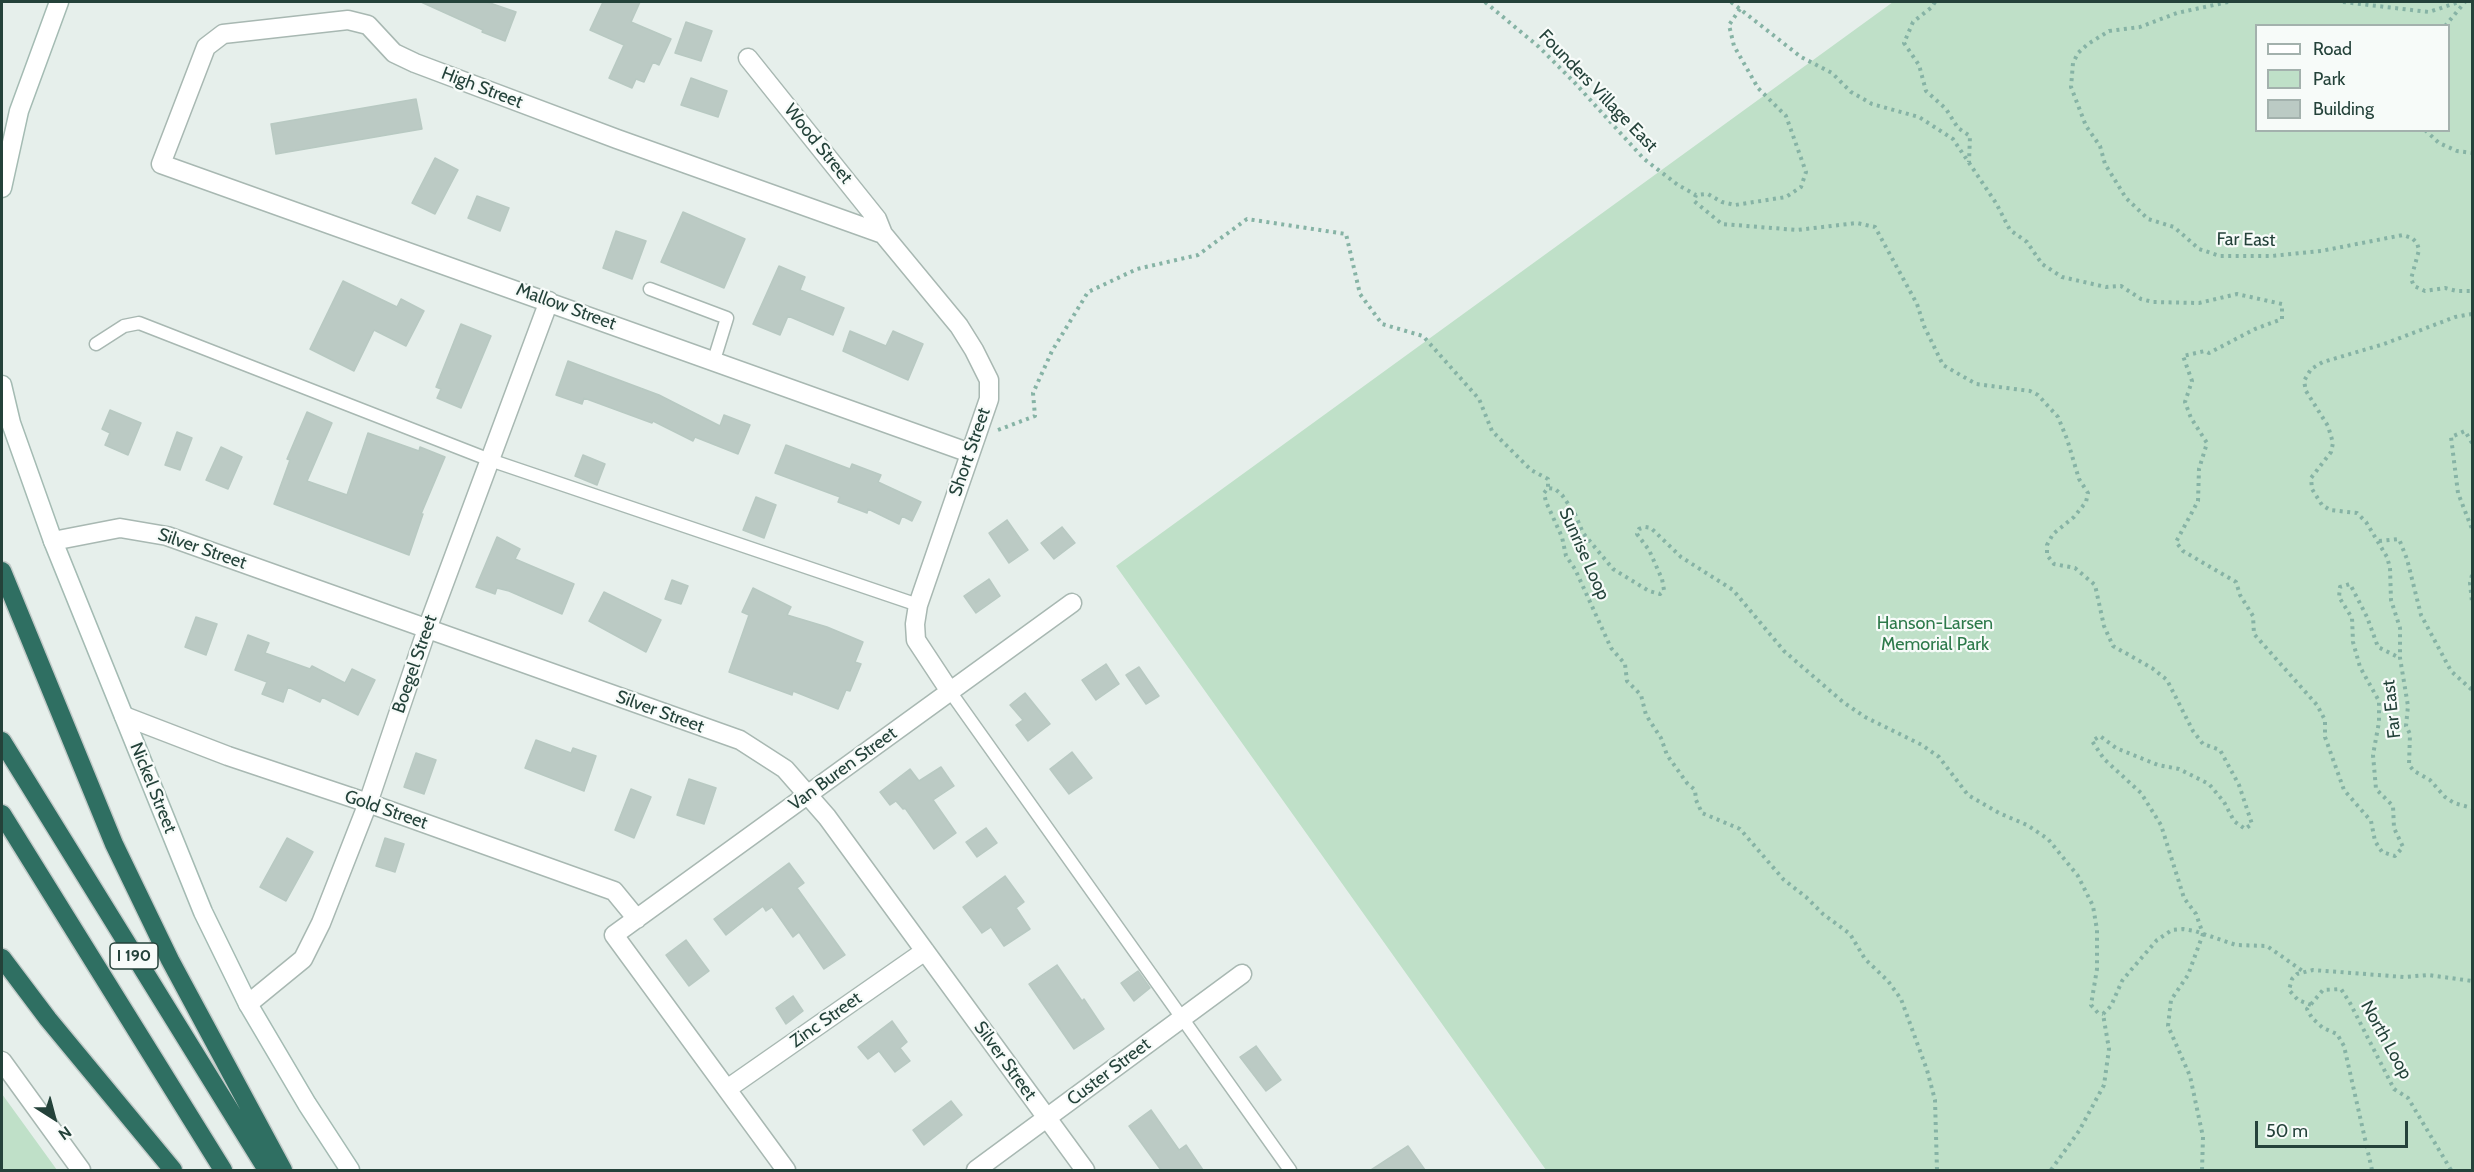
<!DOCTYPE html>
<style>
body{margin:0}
#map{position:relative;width:2474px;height:1172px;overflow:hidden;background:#e6efeb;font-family:Cabin,sans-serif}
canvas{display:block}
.frame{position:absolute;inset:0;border:3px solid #24423a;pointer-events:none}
.legend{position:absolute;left:2255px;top:24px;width:195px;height:108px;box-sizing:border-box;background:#f7fbf9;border:2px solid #a3b1ad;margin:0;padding:8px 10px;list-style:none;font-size:18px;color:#24423a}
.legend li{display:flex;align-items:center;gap:12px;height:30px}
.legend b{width:30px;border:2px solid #a3b1ad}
.north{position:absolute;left:24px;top:1088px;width:60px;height:60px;-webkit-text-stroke:4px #f7fbf9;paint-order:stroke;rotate:144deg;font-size:16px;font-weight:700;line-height:24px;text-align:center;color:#24423a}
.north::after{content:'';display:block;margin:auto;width:21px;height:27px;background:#24423a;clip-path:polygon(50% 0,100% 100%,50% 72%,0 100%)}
.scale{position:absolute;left:2255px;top:1121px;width:153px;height:27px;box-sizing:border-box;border:3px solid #24423a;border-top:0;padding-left:8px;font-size:18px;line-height:21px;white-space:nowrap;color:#24423a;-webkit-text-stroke:4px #f7fbf9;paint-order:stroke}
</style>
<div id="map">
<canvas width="2474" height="1172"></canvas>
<div class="frame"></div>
<ul class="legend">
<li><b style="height:8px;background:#fff"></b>Road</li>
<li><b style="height:16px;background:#bfe0c8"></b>Park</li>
<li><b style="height:16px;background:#bbcac4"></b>Building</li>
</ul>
<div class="north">N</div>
<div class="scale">50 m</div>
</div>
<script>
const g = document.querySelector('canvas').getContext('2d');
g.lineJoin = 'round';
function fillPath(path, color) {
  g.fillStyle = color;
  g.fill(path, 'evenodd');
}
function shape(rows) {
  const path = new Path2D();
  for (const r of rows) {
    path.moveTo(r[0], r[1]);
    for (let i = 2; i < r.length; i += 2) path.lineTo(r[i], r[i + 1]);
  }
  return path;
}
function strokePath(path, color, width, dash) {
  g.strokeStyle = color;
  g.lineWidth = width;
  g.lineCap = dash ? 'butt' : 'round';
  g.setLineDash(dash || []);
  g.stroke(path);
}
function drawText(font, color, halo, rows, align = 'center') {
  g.font = font + ' Cabin,sans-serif';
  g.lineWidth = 4.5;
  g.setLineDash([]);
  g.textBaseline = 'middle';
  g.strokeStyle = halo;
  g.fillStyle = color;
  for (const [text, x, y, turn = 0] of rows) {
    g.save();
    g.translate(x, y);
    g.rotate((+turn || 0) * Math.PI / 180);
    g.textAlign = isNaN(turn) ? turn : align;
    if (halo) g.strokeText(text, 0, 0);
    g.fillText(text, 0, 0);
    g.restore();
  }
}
fillPath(shape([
 [1893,2,2472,2,2472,1170,1546,1170,1116,566],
 [2256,26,2448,26,2448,130,2256,130],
 [2,1094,57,1170,2,1170]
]), '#bfe0c8');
const building = shape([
 [421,2,487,2,516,12,505,41,482,32,483,30,421,2],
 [603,2,640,2,631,22,671,39,659,65,653,62,644,82,636,79,632,88,609,78,624,45,590,30,603,2],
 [686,22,712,31,701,61,675,53,686,22],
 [691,78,727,91,718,117,681,105,691,78],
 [416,99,422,129,276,154,271,124,416,99],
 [435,158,458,170,435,214,412,203,435,158],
 [477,196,509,208,500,231,468,218,477,196],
 [683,212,745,239,724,288,661,262,683,212],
 [616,231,646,241,632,279,603,268,616,231],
 [779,266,805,277,800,290,844,308,833,335,788,316,780,335,753,324,779,266],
 [343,281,397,307,401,299,424,311,406,346,374,330,354,371,310,349,343,281],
 [461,324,491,336,461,408,437,398,441,389,436,387,461,324],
 [850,331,886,346,893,331,923,344,908,380,843,351,850,331],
 [568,361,659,395,720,426,724,415,750,425,738,454,695,437,693,441,653,421,652,423,584,398,582,404,556,395,568,361],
 [110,410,141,423,128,455,105,445,110,433,102,429,110,410],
 [307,412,332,423,307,481,347,495,368,433,419,451,420,447,445,457,421,514,423,514,409,555,274,504,290,460,287,459,307,412],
 [177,432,192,438,180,470,165,465,177,432],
 [786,445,850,469,852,464,881,475,878,482,921,502,912,521,902,516,899,524,868,509,867,513,838,502,840,497,775,473,786,445],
 [221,447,242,457,228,489,206,480,221,447],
 [583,455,605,464,597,485,575,476,583,455],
 [756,497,776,505,764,538,743,530,756,497],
 [1007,520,1028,550,1009,563,989,533,1007,520],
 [1062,527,1075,543,1054,559,1041,543,1062,527],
 [497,537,520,549,515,559,574,584,562,614,509,591,497,588,495,594,476,587,497,537],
 [989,579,1000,596,976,613,964,596,989,579],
 [672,580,688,586,681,604,665,599,672,580],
 [753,588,791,607,787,615,827,627,863,642,855,662,861,664,850,691,846,690,838,709,793,691,792,695,729,672,749,615,742,612,753,588],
 [604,592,661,620,646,652,589,621,604,592],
 [196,617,217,624,206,655,185,647,196,617],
 [248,635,269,643,265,653,310,669,312,666,345,683,352,669,375,680,358,715,322,697,320,702,288,687,283,702,262,694,267,682,235,670,248,635],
 [1106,664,1119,684,1096,700,1082,680,1106,664],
 [1139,667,1159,696,1146,704,1126,675,1139,667],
 [1025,693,1050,724,1028,741,1016,725,1023,720,1010,705,1025,693],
 [536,740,571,753,573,748,596,756,584,791,525,768,536,740],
 [1072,752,1092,778,1069,794,1050,769,1072,752],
 [416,753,436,760,424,794,404,787,416,753],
 [941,767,954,786,933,800,956,833,934,849,905,808,903,809,896,801,890,805,880,792,910,769,919,781,941,767],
 [689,779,716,788,704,824,677,815,689,779],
 [631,789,651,797,634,838,615,830,631,789],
 [986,828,997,843,977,857,966,842,986,828],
 [287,838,313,852,286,901,260,887,287,838],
 [385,838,404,844,395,872,376,866,385,838],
 [789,863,804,883,797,888,845,955,824,969,799,932,793,937,772,907,766,911,763,906,726,935,714,919,789,863],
 [1005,876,1024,902,1016,908,1030,929,1004,946,991,927,982,933,963,907,1005,876],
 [686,940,709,971,689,986,666,955,686,940],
 [1057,965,1082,1001,1084,999,1104,1029,1074,1049,1029,984,1057,965],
 [1138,971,1150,988,1134,1001,1121,983,1138,971],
 [793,996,803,1011,786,1024,776,1008,793,996],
 [892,1021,907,1042,900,1048,910,1061,895,1072,879,1051,868,1059,858,1047,892,1021],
 [1256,1046,1281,1080,1266,1091,1240,1057,1256,1046],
 [951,1101,962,1115,924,1145,913,1130,951,1101],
 [1151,1110,1179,1150,1186,1145,1203,1170,1161,1170,1129,1126,1151,1110],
 [1408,1146,1425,1170,1371,1170,1408,1146]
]);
fillPath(building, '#bbcac4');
strokePath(building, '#b8c9c2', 1.5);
const service = shape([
 [650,289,727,318,714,360],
 [96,344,124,326,139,323,490,460,918,605],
 [949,690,1290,1170]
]);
const minor = shape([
 [748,58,877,219,883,234,959,326,974,350,989,380,989,399,918,605,915,624,916,640,949,690],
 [883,234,617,139,415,63,394,53,368,25,348,20,223,34,206,47,161,164,970,453],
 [53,541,120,528,167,536,740,740,785,769,827,817,1085,1170],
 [124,716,228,756,368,803,614,891,637,919],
 [248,1004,303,959,321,923,368,803,427,629,549,301],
 [2,1061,81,1170],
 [727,1089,925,951],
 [786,1170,614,935,1072,603],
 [976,1170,1242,974]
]);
const secondary = shape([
 [2,188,19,111,59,2],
 [2,385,11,423,53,541,203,912,248,1004,307,1104,350,1170]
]);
const motorway = shape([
 [2,571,114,844,170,960,283,1170],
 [2,741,267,1170],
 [2,814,223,1170],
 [2,958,48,1019,173,1170]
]);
strokePath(service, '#a8b8b2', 15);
strokePath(minor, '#a8b8b2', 21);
strokePath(secondary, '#a4bbb3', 21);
strokePath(motorway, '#c2cac8', 21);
strokePath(shape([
 [1485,2,1539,47,1574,82,1644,159,1678,185,1696,195],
 [1731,2,1801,57,1832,73,1851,92,1872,104,1919,117,1953,139,1996,203,2010,230,2027,242,2042,264,2062,277,2106,287,2121,286,2141,299,2153,302,2199,303,2237,294,2282,304,2282,319,2255,329,2209,353,2205,351,2183,356,2192,381,2185,402,2191,418,2207,443,2199,469,2198,501,2176,542,2183,551,2236,582,2240,595,2253,616,2254,634,2317,705,2325,720,2325,737,2344,790,2371,821,2375,841,2382,852,2395,856,2403,847,2394,828,2393,806,2376,789,2373,755,2379,722,2379,701,2360,667,2353,642,2352,618,2339,597,2340,587,2350,584,2367,617,2378,647,2400,658],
 [1935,2,1932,7,1913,22,1904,43,1919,65,1926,91,1946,109,1958,128,1970,136,1969,162],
 [2228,2,2177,13,2140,27,2109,31,2088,44,2078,53,2073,63,2071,87,2086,126,2100,146,2105,164,2126,198,2148,219,2174,227,2199,249,2220,256,2272,256,2321,251,2403,235,2412,238,2417,243,2419,250,2411,279,2414,286,2425,291,2445,288,2457,291,2472,291],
 [2343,2,2429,12,2459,2],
 [1740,9,1729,25,1734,46,1758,88,1786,116,1806,172,1801,187,1786,197,1735,205,1722,202,1708,194,1696,195,1694,201,1722,224,1797,230,1857,223,1875,227,1917,304,1924,326,1943,365,1976,384,2030,391,2038,395,2058,417,2067,439,2079,479,2088,493,2086,502,2074,517,2053,534,2047,545,2047,555,2054,564,2075,568,2095,585,2104,626,2113,646,2152,668,2167,680,2193,731,2203,744,2220,750,2239,785,2252,824,2245,829,2234,821,2224,802,2209,784,2179,769,2158,765,2116,748,2100,736,2092,741,2104,759,2141,793,2161,825,2184,898,2196,914,2203,934],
 [2445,26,2465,2],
 [2425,130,2439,143,2457,151,2472,153],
 [2472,314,2455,317,2384,344,2323,362,2311,369,2304,381,2306,391,2328,426,2333,443,2331,452,2311,478,2312,489,2322,505,2330,510,2357,513,2366,522,2387,557,2390,568,2391,600,2400,628,2400,658,2408,706,2406,726,2410,734,2409,765,2414,771,2430,780,2445,797,2454,803,2472,808],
 [998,430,1035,416,1033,393,1052,351,1088,292,1137,269,1198,255,1247,219,1346,234,1360,294,1382,324,1423,336,1479,399,1492,431,1531,470,1548,479,1548,488],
 [2472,443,2465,431,2451,437,2458,493,2472,529],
 [2379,541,2399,539,2407,559,2421,615,2451,671,2472,690],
 [2472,575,2470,583,2472,602],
 [2311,1005,2298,1000,2289,990,2292,979,2297,974,2313,970,2404,977,2428,975,2472,981],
 [2103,1014,2111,1006,2122,981,2131,970,2157,940,2172,930,2183,929,2195,931,2236,945,2267,946,2304,972],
 [1937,1170,1935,1100,1927,1070,1901,999,1888,981,1865,959,1850,934,1823,914,1806,897,1784,880,1740,829,1702,813,1696,800,1695,790,1687,783,1667,755,1661,738,1646,715,1641,695,1627,681,1625,664,1611,648,1575,569,1566,556,1562,537,1546,502,1544,493,1548,488,1555,489,1562,495,1575,514,1583,533,1613,569,1649,591,1660,594,1664,590,1662,579,1649,550,1637,534,1639,529,1645,527,1651,528,1681,557,1733,590,1784,651,1843,702,1865,717,1922,745,1939,757,1968,795,1999,813,2027,825,2048,839,2078,876,2093,906,2097,930,2097,969,2091,1005,2098,1013,2103,1014],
 [2051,1170,2079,1131,2104,1085,2109,1049,2103,1014],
 [2202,1170,2203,1137,2190,1076,2168,1026,2171,1000,2188,975,2203,934],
 [2372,1170,2344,1046,2337,1034,2323,1028,2312,1018,2307,1009,2323,990,2341,989,2350,1003,2394,1089,2408,1098,2451,1170]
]), '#86b3a5', 4, [3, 4.5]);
strokePath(service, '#fff', 12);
strokePath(minor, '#fff', 18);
strokePath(secondary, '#fff', 18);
strokePath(motorway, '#2f6f62', 18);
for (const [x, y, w] of [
 [134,956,48]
]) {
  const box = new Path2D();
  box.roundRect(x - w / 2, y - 13, w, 26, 4.5);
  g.fillStyle = '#f7fbf9';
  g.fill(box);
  strokePath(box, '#24423a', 1.5);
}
drawText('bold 16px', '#24423a', null, [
 ["I 190",134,956]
]);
drawText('18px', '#24423a', '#f7fbf9', [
 ["High Street",482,88,21],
 ["Founders Village East",1598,91,46],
 ["Wood Street",818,144,51],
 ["Far East",2246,240,1],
 ["Mallow Street",566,307,20],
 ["Short Street",970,452,-71],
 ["Silver Street",202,549,19],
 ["Sunrise Loop",1584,554,66],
 ["Boegel Street",415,664,-71],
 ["Far East",2392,709,-96],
 ["Silver Street",660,712,20],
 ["Van Buren Street",843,769,-36],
 ["Nickel Street",153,788,68],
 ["Gold Street",386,810,19],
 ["Zinc Street",826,1020,-35],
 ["North Loop",2386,1040,61],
 ["Silver Street",1005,1061,54],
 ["Custer Street",1109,1072,-37]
]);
drawText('18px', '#2d7a4b', '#f7fbf9', [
 ["Hanson-Larsen",1935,624],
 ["Memorial Park",1935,645]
]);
</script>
